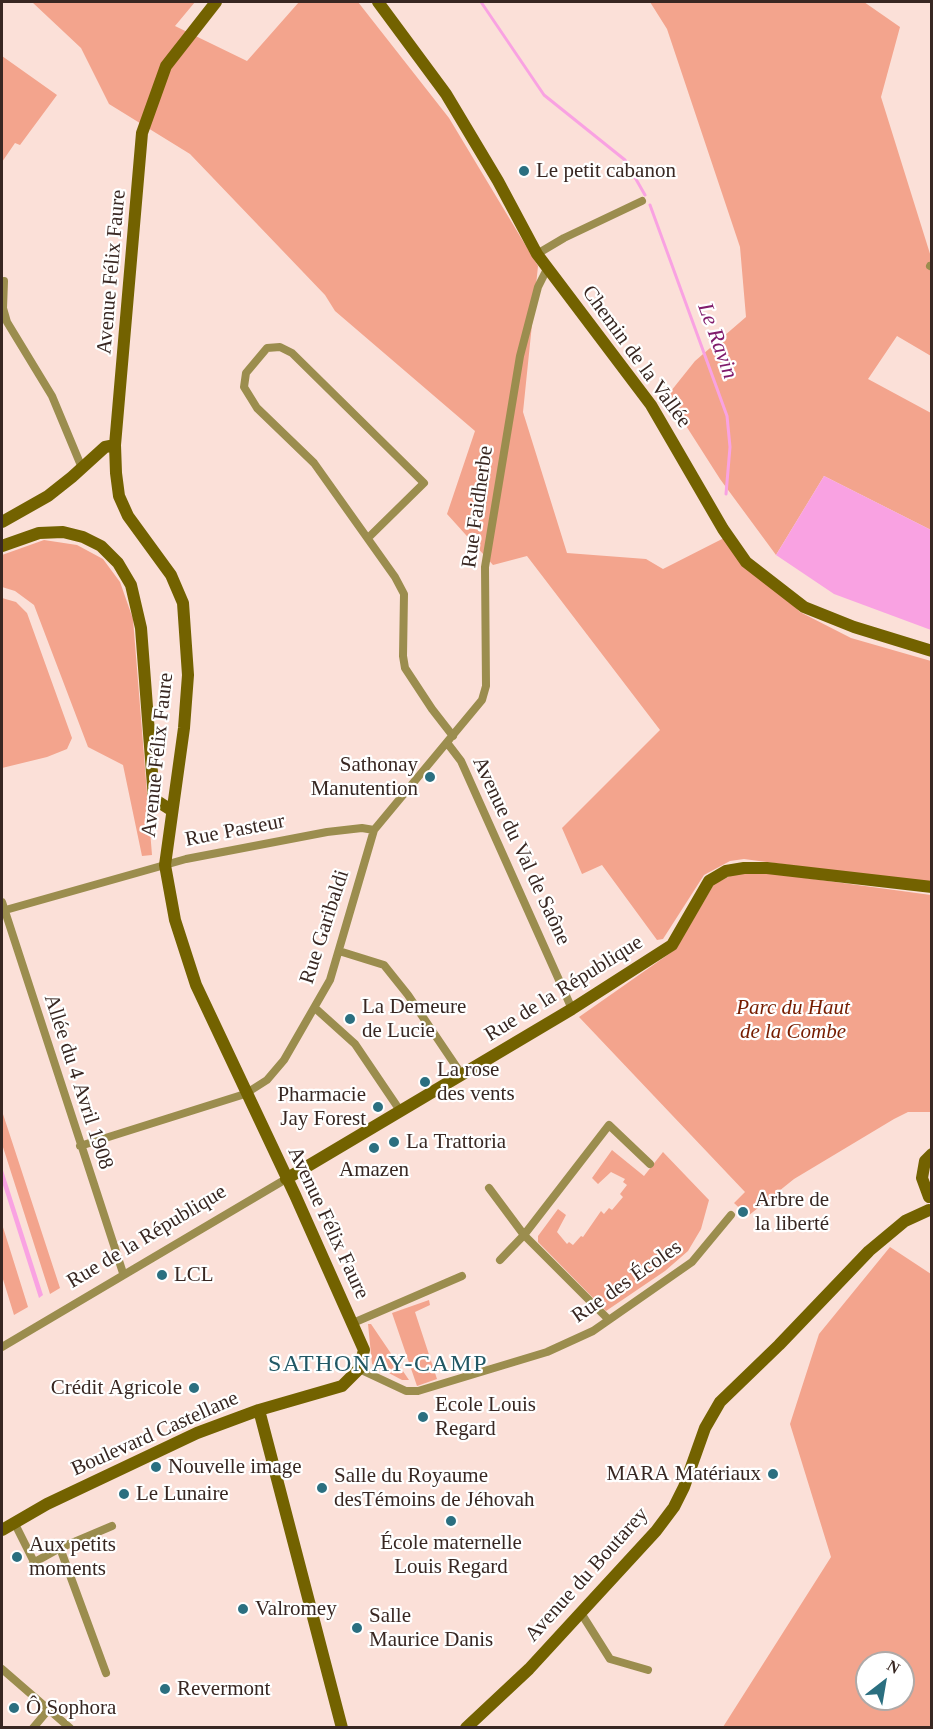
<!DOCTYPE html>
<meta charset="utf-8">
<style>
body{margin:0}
#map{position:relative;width:933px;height:1729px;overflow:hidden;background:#fbe0d8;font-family:Georgia,serif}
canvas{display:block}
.frame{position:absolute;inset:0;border:3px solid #382722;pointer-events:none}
.north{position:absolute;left:855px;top:1651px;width:60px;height:60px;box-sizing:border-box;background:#fff;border:2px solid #afa9a7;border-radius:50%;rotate:31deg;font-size:16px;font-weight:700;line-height:24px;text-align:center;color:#382722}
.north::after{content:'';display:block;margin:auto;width:21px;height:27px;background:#2b6f80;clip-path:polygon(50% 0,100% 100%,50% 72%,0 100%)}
</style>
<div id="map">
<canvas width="933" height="1729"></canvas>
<div class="frame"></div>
<div class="north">N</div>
</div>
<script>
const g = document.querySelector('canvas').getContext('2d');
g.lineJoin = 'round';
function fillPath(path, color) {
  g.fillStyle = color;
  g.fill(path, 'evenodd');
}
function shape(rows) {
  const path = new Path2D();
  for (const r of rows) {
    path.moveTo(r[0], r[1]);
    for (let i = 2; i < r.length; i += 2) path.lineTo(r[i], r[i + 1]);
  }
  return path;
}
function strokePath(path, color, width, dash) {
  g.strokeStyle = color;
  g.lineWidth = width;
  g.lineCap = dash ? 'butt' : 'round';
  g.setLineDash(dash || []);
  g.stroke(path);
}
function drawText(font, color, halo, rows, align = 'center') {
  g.font = font + ' Georgia,serif';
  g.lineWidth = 4.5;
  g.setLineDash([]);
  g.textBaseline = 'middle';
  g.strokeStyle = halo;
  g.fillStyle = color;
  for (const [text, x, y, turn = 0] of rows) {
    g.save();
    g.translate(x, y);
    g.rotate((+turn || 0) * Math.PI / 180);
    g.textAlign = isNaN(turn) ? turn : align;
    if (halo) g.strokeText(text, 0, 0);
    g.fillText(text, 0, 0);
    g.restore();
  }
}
fillPath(shape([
 [32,2,195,2,175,26,247,61,299,2,358,2,449,118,538,266,523,412,567,553,646,559,663,569,724,538,800,612,851,638,931,661,931,884,744,859,730,861,704,875,663,939,657,940,602,865,582,874,562,828,660,730,527,556,493,565,447,514,475,431,335,311,325,295,190,154,109,104,81,48],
 [650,2,864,2,900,27,881,97,931,257,931,356,897,336,868,379,931,413,931,530,824,476,776,555,720,479,667,396,695,361,746,317,740,247,667,29],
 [2,56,57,95,20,145,15,143,2,162],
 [44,540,77,545,103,559,120,582,133,619,152,855,142,856,123,765,88,747,34,605,15,591,2,587,2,555],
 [2,598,16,602,27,613,72,738,67,749,47,757,2,768],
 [769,873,931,895,931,1112,908,1112,894,1119,794,1179,748,1216,734,1203,745,1192,579,1017,676,949,714,884,734,874],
 [2,1111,60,1288,50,1294,2,1144],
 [612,1150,644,1176,663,1152,709,1200,701,1229,688,1251,665,1271,606,1311,538,1242,538,1236,558,1209,566,1215,557,1232,567,1244,569,1242,573,1245,581,1236,583,1237,601,1211,604,1214,609,1208,612,1210,623,1197,620,1194,627,1185,623,1182,625,1179,611,1172,598,1184,592,1178],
 [2,1224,28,1307,14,1315,2,1276],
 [890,1247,931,1274,931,1727,723,1727,831,1557,790,1424,819,1334],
 [867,1663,903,1663,903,1699,867,1699],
 [429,1300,430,1305,415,1312,437,1379,417,1386,392,1313],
 [368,1324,371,1324,409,1380,402,1380,372,1364]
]), '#f3a48d');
fillPath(shape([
 [824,476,931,530,931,630,834,594,776,555],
 [2,1167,43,1295,39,1298,2,1182]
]), '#f9a2e2');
strokePath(shape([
 [481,2,544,95,625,160,645,195],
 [650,205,727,416,730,447,726,494]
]), '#f9a2e2', 3);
strokePath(shape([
 [537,254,564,238,642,201],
 [930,266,932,267],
 [4,281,3,308,7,322,52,396,82,468],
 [368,538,424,483,292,353,280,347,267,348,246,373,244,387,257,408,314,463,395,577,404,594,403,656,405,668,432,709,453,736],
 [448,744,461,761,572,1009],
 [2,902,123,1273],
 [2,911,186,859,327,832,362,828,374,830],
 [339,951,384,965,408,995,462,1075],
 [315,1008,355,1044,401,1112],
 [80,1146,245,1094,267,1080,284,1060,330,980,374,830,482,700,486,686,485,567,520,356,538,287,547,269],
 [489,1188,524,1235,608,1319],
 [500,1260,524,1235,609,1125,650,1164],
 [353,1323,462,1276],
 [2,1347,286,1179],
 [359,1369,406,1391,418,1391,547,1352,593,1331,692,1262,731,1215],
 [14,1522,36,1566],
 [60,1548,112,1526],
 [33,1563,60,1548,106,1673],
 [581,1613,610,1659,648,1670],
 [2,1669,70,1728],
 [33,1728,49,1709]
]), '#9b8d4e', 8);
strokePath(shape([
 [378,2,446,94,498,181,537,254,651,405,723,529,746,562,804,607,854,627,932,651],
 [2,522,48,496,72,477,105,447,115,445],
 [2,546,39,533,63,532,83,537,101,546,118,563,131,585,141,628,154,799,171,810],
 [286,1179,572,1009,672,945,709,881,726,871,744,868,767,868,932,887],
 [929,1197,922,1178,925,1161,932,1154],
 [259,1410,342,1728],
 [2,1530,47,1504,197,1433,259,1410,342,1386,359,1369,364,1350,295,1195,196,985,175,920,165,865,184,728,188,675,183,603,171,575,128,516,119,496,116,473,115,445,142,133,166,66,216,2],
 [466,1728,529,1669,656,1531,674,1507,684,1487,705,1428,720,1402,779,1345,869,1251,905,1221,929,1210]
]), '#736200', 12);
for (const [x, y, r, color] of [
 [524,171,6,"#2b6f80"],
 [430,777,6,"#2b6f80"],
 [350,1019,6,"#2b6f80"],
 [425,1082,6,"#2b6f80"],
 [378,1107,6,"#2b6f80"],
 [394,1142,6,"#2b6f80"],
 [374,1148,6,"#2b6f80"],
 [743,1212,6,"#2b6f80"],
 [162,1275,6,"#2b6f80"],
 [194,1388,6,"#2b6f80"],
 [423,1417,6,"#2b6f80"],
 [156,1467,6,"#2b6f80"],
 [773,1474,6,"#2b6f80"],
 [322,1488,6,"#2b6f80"],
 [124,1494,6,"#2b6f80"],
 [451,1521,6,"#2b6f80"],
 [17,1557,6,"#2b6f80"],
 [243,1609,6,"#2b6f80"],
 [357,1628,6,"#2b6f80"],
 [165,1689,6,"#2b6f80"],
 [14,1708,6,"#2b6f80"]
]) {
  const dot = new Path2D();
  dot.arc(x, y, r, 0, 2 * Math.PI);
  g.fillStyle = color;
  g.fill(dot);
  strokePath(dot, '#fff', 2);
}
drawText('21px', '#382722', '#fff', [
 ["Le petit cabanon",536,171],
 ["Sathonay",418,765,"right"],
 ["Manutention",418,789,"right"],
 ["La Demeure",362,1007],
 ["de Lucie",362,1031],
 ["La rose",437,1070],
 ["des vents",437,1094],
 ["Pharmacie",366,1095,"right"],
 ["Jay Forest",366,1119,"right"],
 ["La Trattoria",406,1142],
 ["Amazen",374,1170,"center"],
 ["Arbre de",755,1200],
 ["la liberté",755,1224],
 ["LCL",174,1275],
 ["Crédit Agricole",182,1388,"right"],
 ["Ecole Louis",435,1405],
 ["Regard",435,1429],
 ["Nouvelle image",168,1467],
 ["MARA Matériaux",761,1474,"right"],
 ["Salle du Royaume",334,1476],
 ["desTémoins de Jéhovah",334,1500],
 ["Le Lunaire",136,1494],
 ["École maternelle",451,1543,"center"],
 ["Louis Regard",451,1567,"center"],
 ["Aux petits",29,1545],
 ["moments",29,1569],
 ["Valromey",255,1609],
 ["Salle",369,1616],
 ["Maurice Danis",369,1640],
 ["Revermont",177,1689],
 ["Ô Sophora",26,1708]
], 'left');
drawText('21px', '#382722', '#fff', [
 ["Avenue Félix Faure",112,272,-85],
 ["Chemin de la Vallée",636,357,54],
 ["Rue Faidherbe",478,507,-82],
 ["Avenue Félix Faure",158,755,-84],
 ["Rue Pasteur",235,831,-11],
 ["Avenue du Val de Saône",521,851,65],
 ["Rue Garibaldi",325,927,-72],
 ["Rue de la République",564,989,-32],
 ["Allée du 4 Avril 1908",78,1082,72],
 ["Avenue Félix Faure",328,1223,65],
 ["Rue de la République",147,1237,-31],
 ["Rue des Écoles",627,1282,-35],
 ["Boulevard Castellane",155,1434,-24],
 ["Avenue du Boutarey",587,1575,-48]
]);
drawText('italic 21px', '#761d00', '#fff', [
 ["Parc du Haut",793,1008],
 ["de la Combe",793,1032]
]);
drawText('italic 22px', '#801c6c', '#fff', [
 ["Le Ravin",717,341,70]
]);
g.letterSpacing = '1.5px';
drawText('24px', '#225865', '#fff', [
 ["SATHONAY-CAMP",378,1365]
]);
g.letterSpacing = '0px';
</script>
